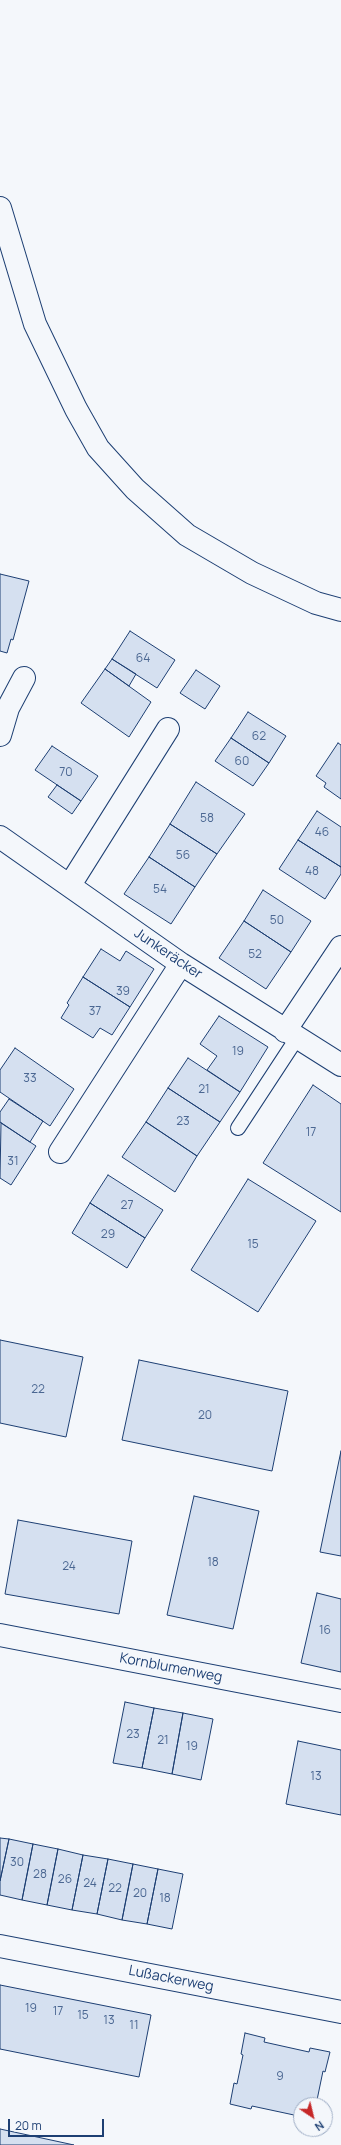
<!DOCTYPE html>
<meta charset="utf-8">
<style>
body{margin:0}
#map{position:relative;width:341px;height:2145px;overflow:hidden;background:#f4f7fb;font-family:Manrope,sans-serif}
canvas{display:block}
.north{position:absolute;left:293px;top:2097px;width:40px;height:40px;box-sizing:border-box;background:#f4f7fb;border:1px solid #9eadc5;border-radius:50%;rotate:145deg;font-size:11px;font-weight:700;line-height:16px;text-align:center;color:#1d3f73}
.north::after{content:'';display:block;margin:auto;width:14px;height:18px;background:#c62828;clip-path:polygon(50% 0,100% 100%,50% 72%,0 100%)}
.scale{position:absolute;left:8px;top:2119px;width:96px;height:18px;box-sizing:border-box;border:2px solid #1d3f73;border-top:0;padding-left:5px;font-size:12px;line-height:14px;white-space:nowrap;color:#1d3f73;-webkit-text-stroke:3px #f4f7fb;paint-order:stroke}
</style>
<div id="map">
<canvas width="341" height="2145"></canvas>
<div class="north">N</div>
<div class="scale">20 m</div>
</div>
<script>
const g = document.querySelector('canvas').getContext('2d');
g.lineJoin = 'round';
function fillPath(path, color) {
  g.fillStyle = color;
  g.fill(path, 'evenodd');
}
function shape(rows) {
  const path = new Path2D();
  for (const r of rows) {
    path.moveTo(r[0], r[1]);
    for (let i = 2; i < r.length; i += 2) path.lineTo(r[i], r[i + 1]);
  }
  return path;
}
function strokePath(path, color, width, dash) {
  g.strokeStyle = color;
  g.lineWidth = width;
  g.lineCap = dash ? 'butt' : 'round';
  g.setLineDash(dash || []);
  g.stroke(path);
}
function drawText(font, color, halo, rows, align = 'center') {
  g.font = font + ' Manrope,sans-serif';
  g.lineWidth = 3;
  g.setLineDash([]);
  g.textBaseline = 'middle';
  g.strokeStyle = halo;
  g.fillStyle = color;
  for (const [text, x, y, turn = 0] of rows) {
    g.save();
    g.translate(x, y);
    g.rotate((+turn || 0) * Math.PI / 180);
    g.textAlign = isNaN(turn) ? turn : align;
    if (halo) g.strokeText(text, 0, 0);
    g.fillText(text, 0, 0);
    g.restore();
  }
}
const building = shape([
 [0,574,29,581,13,640,11,639,7,653,0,651,0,574],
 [130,631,175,660,157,688,112,659,130,631],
 [112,659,136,674,129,686,105,669,112,659],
 [105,669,151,702,129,737,81,703,105,669],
 [196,670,220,686,205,709,180,693,196,670],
 [248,712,286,736,269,763,231,738,248,712],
 [231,738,269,763,253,786,215,761,231,738],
 [338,743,341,745,341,799,324,787,326,783,316,776,338,743],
 [52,746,98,776,81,801,35,770,52,746],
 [196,782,245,814,217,854,170,824,196,782],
 [57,785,81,801,72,814,48,797,57,785],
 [317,811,341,827,341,867,298,840,317,811],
 [170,824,217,854,195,887,149,857,170,824],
 [298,840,341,867,341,874,325,899,279,869,298,840],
 [149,857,195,887,171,924,124,894,149,857],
 [263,890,311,921,291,952,244,921,263,890],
 [244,921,291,952,266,989,219,958,244,921],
 [101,949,120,961,126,951,154,969,130,1007,83,977,101,949],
 [83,977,130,1007,112,1035,100,1028,93,1038,61,1018,69,1005,67,1003,83,977],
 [219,1016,268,1047,240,1092,207,1070,217,1056,200,1044,219,1016],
 [15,1048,74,1089,50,1126,0,1092,0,1070,15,1048],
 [188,1058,240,1092,220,1122,168,1088,188,1058],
 [313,1085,341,1104,341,1212,263,1163,313,1085],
 [168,1088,220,1122,197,1156,146,1122,168,1088],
 [9,1099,43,1121,30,1142,0,1122,0,1112,9,1099],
 [146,1122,197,1156,175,1192,122,1157,146,1122],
 [1,1123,36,1146,11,1185,0,1178,1,1123],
 [108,1175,163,1210,145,1238,90,1203,108,1175],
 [248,1179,316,1221,258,1312,191,1270,248,1179],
 [90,1203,145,1238,127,1268,72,1233,90,1203],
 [0,1340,83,1357,66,1437,0,1423,0,1340],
 [139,1360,288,1391,272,1471,122,1440,139,1360],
 [341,1451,341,1556,320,1552,341,1451],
 [194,1496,259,1511,233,1629,167,1615,194,1496],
 [18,1520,132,1541,119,1614,5,1594,18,1520],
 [317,1593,341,1599,341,1672,301,1663,317,1593],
 [125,1702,154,1708,142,1768,113,1763,125,1702],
 [154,1708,183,1713,172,1774,142,1768,154,1708],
 [183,1713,213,1719,201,1780,172,1774,183,1713],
 [298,1741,341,1750,341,1815,286,1804,298,1741],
 [0,1838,9,1839,0,1881,0,1838],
 [9,1839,33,1844,22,1900,0,1895,0,1881,9,1839],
 [33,1844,58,1849,47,1905,22,1900,33,1844],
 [58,1849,83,1855,72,1910,47,1905,58,1849],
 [83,1855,108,1859,97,1914,72,1910,83,1855],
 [108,1859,133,1864,122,1920,97,1914,108,1859],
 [133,1864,158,1869,147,1924,122,1920,133,1864],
 [158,1869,183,1874,172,1929,147,1924,158,1869],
 [0,1985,151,2015,139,2077,0,2049,0,1985],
 [245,2033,265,2038,264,2042,309,2052,310,2048,330,2052,325,2072,323,2071,317,2100,320,2101,319,2105,301,2105,301,2119,294,2118,294,2115,252,2106,251,2109,230,2104,234,2083,237,2084,243,2055,241,2054,245,2033],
 [0,2129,74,2145,0,2145,0,2129]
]);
fillPath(building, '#d5e0f0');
strokePath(building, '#1d3f73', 1);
const service = shape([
 [238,1128,297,1038]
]);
const minor = shape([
 [0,735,8,708,24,678],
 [0,837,181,964,341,1065],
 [70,885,168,729],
 [285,1031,341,947],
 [60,1152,181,964],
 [0,1635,341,1701],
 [0,1946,341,2012]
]);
const secondary = shape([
 [0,208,35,324,76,409,98,448,135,489,187,535,252,573,316,603,341,610]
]);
strokePath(service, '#1d3f73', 16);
strokePath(minor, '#1d3f73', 24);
strokePath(secondary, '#1d3f73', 24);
strokePath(service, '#f4f7fb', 14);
strokePath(minor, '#f4f7fb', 22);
strokePath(secondary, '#f4f7fb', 22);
drawText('12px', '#4b6792', null, [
 ["64",143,659],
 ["62",259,737],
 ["60",242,762],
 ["70",66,773],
 ["58",207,819],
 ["46",322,833],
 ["56",183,856],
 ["48",312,872],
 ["54",160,890],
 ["50",277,921],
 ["52",255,955],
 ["39",123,992],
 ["37",95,1012],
 ["19",238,1052],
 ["33",30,1079],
 ["21",204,1090],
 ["23",183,1122],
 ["17",311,1133],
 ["31",13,1162],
 ["27",127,1206],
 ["29",108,1235],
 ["15",253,1245],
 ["22",38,1390],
 ["20",205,1416],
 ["18",213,1563],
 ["24",69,1567],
 ["16",325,1631],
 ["23",133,1735],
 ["21",163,1741],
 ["19",192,1747],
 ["13",316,1777],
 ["30",17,1863],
 ["28",40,1875],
 ["26",65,1880],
 ["24",90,1884],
 ["22",115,1889],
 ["20",140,1894],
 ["18",165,1899],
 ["19",31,2009],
 ["17",58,2012],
 ["15",83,2016],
 ["13",109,2021],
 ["11",134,2026],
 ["9",280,2077]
]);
drawText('14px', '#1d3f73', '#f4f7fb', [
 ["Junkeräcker",168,954,34],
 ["Kornblumenweg",171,1668,11],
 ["Lußackerweg",171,1979,11]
]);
</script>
